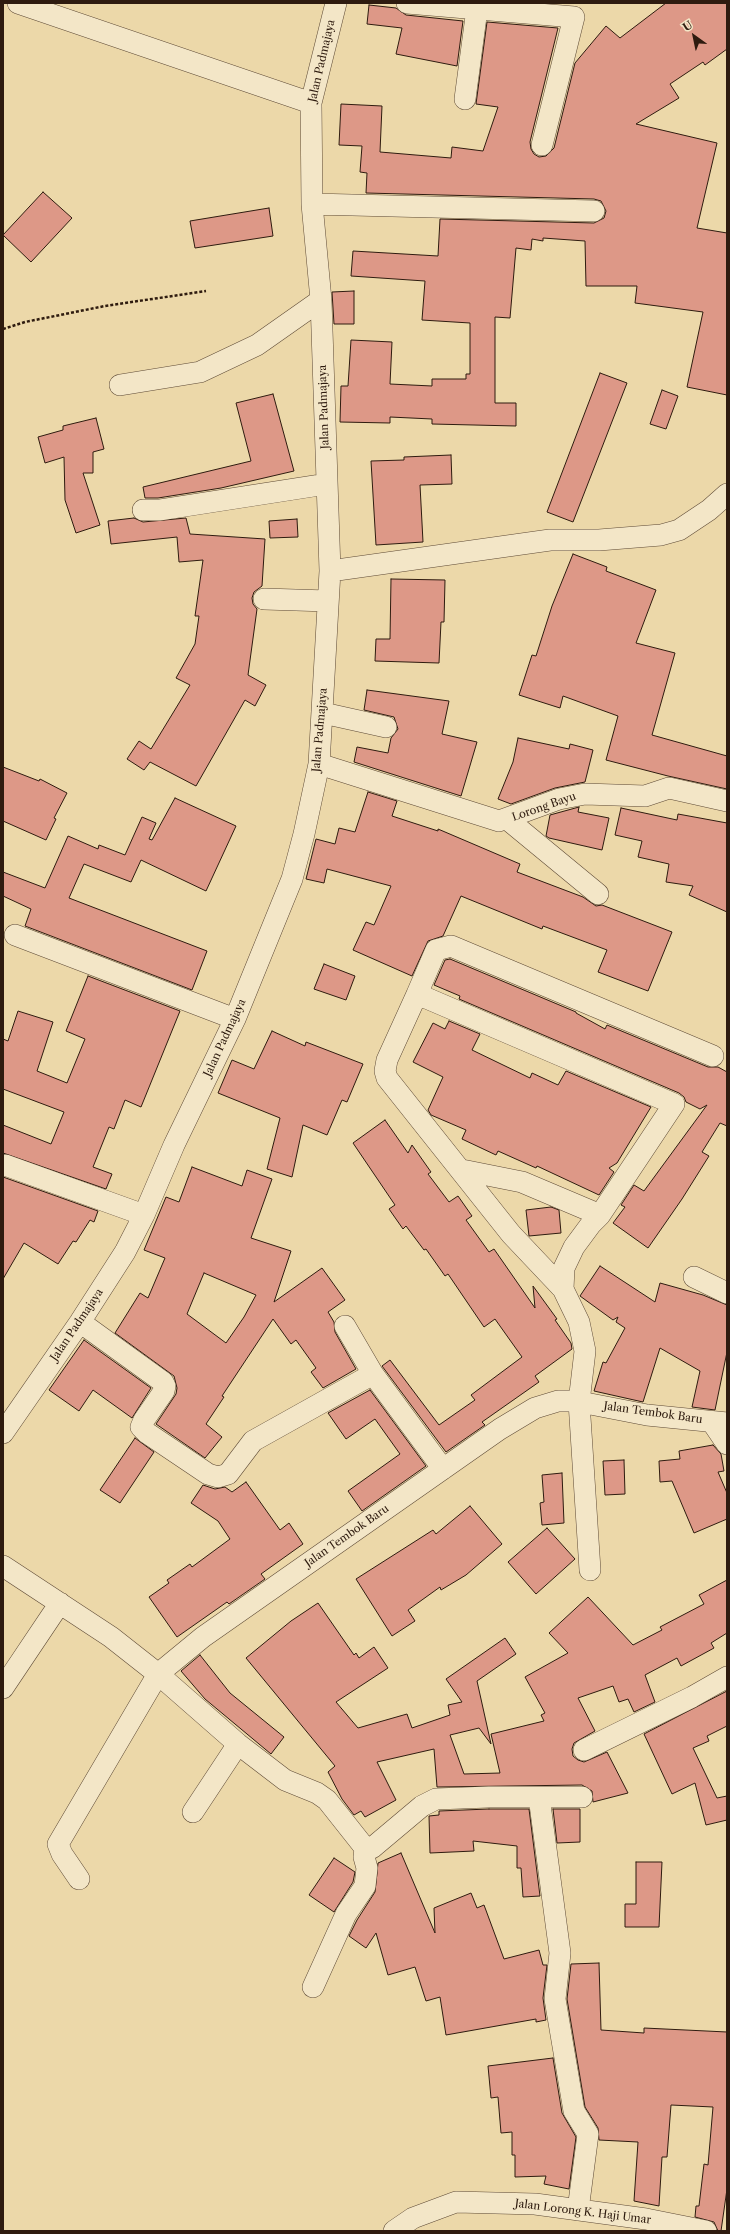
<!DOCTYPE html>
<style>
body{margin:0}
#map{position:relative;width:730px;height:2234px;overflow:hidden;background:#ecd8a9;font-family:"Libre Caslon Text",serif}
canvas{display:block}
.frame{position:absolute;inset:0;border:4px solid #2e1b0f;pointer-events:none}
.north{position:absolute;left:674px;top:16px;width:40px;height:40px;-webkit-text-stroke:3px #f3e6c7;paint-order:stroke;rotate:327deg;font-size:11px;font-weight:700;line-height:16px;text-align:center;color:#2e1b0f}
.north::after{content:'';display:block;margin:auto;width:14px;height:18px;background:#2e1b0f;clip-path:polygon(50% 0,100% 100%,50% 72%,0 100%)}
</style>
<div id="map">
<canvas width="730" height="2234"></canvas>
<div class="frame"></div>
<div class="north">U</div>
</div>
<script>
const g = document.querySelector('canvas').getContext('2d');
g.lineJoin = 'round';
function fillPath(path, color) {
  g.fillStyle = color;
  g.fill(path, 'evenodd');
}
function shape(rows) {
  const path = new Path2D();
  for (const r of rows) {
    path.moveTo(r[0], r[1]);
    for (let i = 2; i < r.length; i += 2) path.lineTo(r[i], r[i + 1]);
  }
  return path;
}
function strokePath(path, color, width, dash) {
  g.strokeStyle = color;
  g.lineWidth = width;
  g.lineCap = dash ? 'butt' : 'round';
  g.setLineDash(dash || []);
  g.stroke(path);
}
function drawText(font, color, halo, rows, align = 'center') {
  g.font = font + ' "Libre Caslon Text",serif';
  g.lineWidth = 3;
  g.setLineDash([]);
  g.textBaseline = 'middle';
  g.strokeStyle = halo;
  g.fillStyle = color;
  for (const [text, x, y, turn = 0] of rows) {
    g.save();
    g.translate(x, y);
    g.rotate((+turn || 0) * Math.PI / 180);
    g.textAlign = isNaN(turn) ? turn : align;
    if (halo) g.strokeText(text, 0, 0);
    g.fillText(text, 0, 0);
    g.restore();
  }
}
const building = shape([
 [666,3,727,3,727,49,705,65,703,62,670,84,679,98,636,124,717,143,697,228,727,233,727,395,687,387,703,312,635,303,637,286,586,286,585,241,543,238,543,241,532,239,531,250,516,248,510,318,495,317,495,403,516,403,516,426,432,424,432,419,390,417,390,423,340,422,341,386,348,386,351,340,392,342,390,384,432,386,432,379,466,379,466,374,470,374,470,323,422,320,425,281,351,276,353,251,438,256,440,219,594,223,604,218,606,211,601,201,594,199,366,193,367,173,360,172,362,146,339,145,341,104,382,106,380,152,451,158,452,147,483,151,498,107,476,104,487,22,558,28,530,142,531,149,534,154,539,157,546,156,554,148,575,63,606,26,620,38,666,3],
 [369,5,396,8,406,15,463,21,457,66,396,54,402,28,367,24,369,5],
 [43,192,72,218,31,262,3,235,43,192],
 [269,208,273,236,195,248,190,221,269,208],
 [354,291,354,324,334,324,332,292,354,291],
 [600,373,627,383,573,522,547,512,600,373],
 [662,390,678,396,666,429,650,424,662,390],
 [273,394,294,471,221,488,158,498,145,498,143,487,251,461,236,403,273,394],
 [96,418,104,449,93,452,93,473,83,473,100,525,76,533,65,500,64,457,45,463,38,437,63,430,63,426,96,418],
 [451,455,452,484,420,485,423,542,376,545,371,461,404,460,404,457,451,455],
 [134,518,143,522,186,518,190,534,265,539,262,586,254,592,252,598,253,604,257,609,248,675,266,685,255,706,245,700,196,786,150,762,144,770,127,759,139,741,151,749,190,685,176,678,195,644,199,616,195,616,203,560,179,562,177,537,111,544,108,521,134,518],
 [297,519,298,537,270,538,269,521,297,519],
 [573,554,607,567,606,571,656,590,636,643,675,653,652,735,727,756,727,789,668,776,606,760,618,716,563,696,560,708,519,695,532,655,536,656,552,606,573,554],
 [391,579,445,580,444,622,441,622,439,663,375,661,376,639,390,639,391,579],
 [367,690,449,701,442,734,477,742,461,796,354,762,357,747,388,753,391,738,398,729,394,717,364,710,367,690],
 [518,738,569,749,570,744,593,750,585,782,555,788,511,804,498,799,513,762,518,738],
 [3,767,39,781,40,779,67,793,54,818,56,819,46,840,3,821,3,767],
 [368,792,397,801,392,816,438,831,438,829,520,864,517,872,583,897,596,906,602,905,672,932,648,991,598,972,607,950,543,926,542,929,461,896,443,936,428,941,412,976,353,950,366,922,374,925,391,886,327,869,324,883,306,879,316,839,335,844,339,828,355,832,368,792],
 [175,798,236,826,206,891,141,860,131,882,84,864,69,898,207,951,192,990,25,926,31,909,3,896,3,872,45,888,68,836,98,849,99,845,125,855,142,817,156,823,149,839,152,840,175,798],
 [579,807,578,812,609,818,602,850,549,838,546,836,550,815,579,807],
 [621,808,677,820,678,814,727,823,727,912,689,895,693,886,666,882,669,864,638,857,642,841,615,835,621,808],
 [450,959,576,1012,576,1013,605,1029,607,1025,708,1067,718,1067,727,1072,727,1126,720,1123,702,1152,709,1156,682,1199,648,1248,613,1223,625,1207,621,1205,634,1185,644,1191,707,1105,700,1109,686,1102,684,1097,679,1093,459,999,460,996,434,985,445,960,450,959],
 [324,964,355,976,346,1000,314,989,324,964],
 [88,976,180,1011,141,1107,125,1100,114,1129,109,1127,93,1167,112,1174,106,1189,3,1153,3,1125,51,1144,64,1112,3,1089,3,1039,8,1041,18,1011,53,1022,37,1071,67,1083,85,1039,66,1031,88,976],
 [449,1021,480,1034,472,1050,530,1078,532,1073,558,1085,566,1071,651,1107,617,1163,609,1168,614,1172,599,1195,537,1166,536,1168,498,1151,496,1155,462,1139,466,1130,431,1115,428,1110,443,1077,413,1062,433,1023,445,1029,449,1021],
 [272,1031,305,1046,306,1042,363,1064,347,1102,342,1100,327,1135,303,1125,292,1177,267,1169,280,1118,218,1093,232,1060,254,1069,272,1031],
 [385,1120,408,1153,412,1145,431,1172,428,1174,449,1202,458,1196,472,1216,466,1220,489,1252,494,1249,535,1308,533,1286,557,1319,555,1320,571,1343,572,1349,535,1376,539,1382,482,1422,485,1425,446,1452,382,1366,390,1360,439,1425,475,1400,471,1395,522,1357,495,1319,484,1327,448,1274,445,1276,426,1249,424,1250,406,1226,403,1229,389,1209,395,1205,353,1143,385,1120],
 [192,1167,242,1186,247,1170,272,1179,251,1238,291,1251,274,1302,322,1268,345,1300,328,1312,334,1322,335,1332,356,1369,323,1388,311,1372,316,1368,296,1340,291,1344,273,1319,222,1396,224,1397,206,1424,222,1437,205,1458,156,1424,176,1394,177,1388,174,1376,115,1333,140,1293,148,1298,165,1258,144,1250,166,1197,179,1202,192,1167],
 [204,1273,256,1295,244,1317,226,1343,187,1314,204,1273],
 [3,1177,98,1211,94,1222,90,1220,76,1242,73,1241,58,1264,24,1243,3,1279,3,1177],
 [551,1207,559,1210,561,1233,529,1236,526,1210,551,1207],
 [600,1266,655,1302,660,1283,703,1295,727,1305,727,1352,715,1410,692,1407,700,1371,660,1348,643,1402,594,1391,603,1362,606,1363,625,1328,616,1322,618,1317,613,1320,580,1296,600,1266],
 [84,1340,151,1388,132,1418,93,1390,79,1411,49,1390,84,1340],
 [370,1390,426,1466,362,1511,348,1491,400,1454,375,1419,346,1439,328,1413,370,1390],
 [135,1438,154,1452,120,1503,100,1490,135,1438],
 [713,1445,721,1454,724,1471,718,1472,727,1493,727,1519,694,1533,672,1481,660,1482,659,1461,680,1459,679,1451,713,1445],
 [624,1460,625,1494,605,1495,603,1461,624,1460],
 [562,1473,564,1523,542,1525,540,1503,544,1502,542,1475,562,1473],
 [246,1482,280,1530,289,1523,303,1544,261,1574,265,1579,229,1604,227,1602,177,1637,149,1597,169,1583,167,1580,190,1564,192,1567,230,1539,218,1521,191,1503,203,1485,215,1489,225,1487,232,1492,246,1482],
 [470,1506,502,1544,466,1575,441,1590,440,1587,408,1610,415,1621,392,1636,356,1579,433,1530,436,1534,470,1506],
 [547,1528,575,1559,536,1594,508,1562,547,1528],
 [727,1580,727,1633,711,1643,714,1648,681,1666,677,1658,645,1675,655,1702,634,1712,628,1699,619,1702,613,1686,578,1698,595,1731,574,1743,572,1749,573,1756,578,1760,584,1762,607,1752,628,1793,593,1802,592,1791,582,1785,437,1787,434,1749,377,1762,396,1800,365,1817,361,1811,354,1815,342,1799,328,1772,335,1766,246,1658,291,1621,318,1603,354,1655,356,1653,359,1658,374,1647,388,1668,336,1702,358,1728,407,1714,412,1728,450,1715,448,1705,462,1702,446,1679,505,1638,516,1654,477,1681,491,1744,479,1728,450,1735,464,1774,500,1773,491,1734,544,1721,541,1715,545,1713,525,1677,568,1653,549,1633,588,1597,633,1645,662,1630,660,1627,704,1604,699,1595,727,1580],
 [200,1655,230,1693,284,1737,271,1754,205,1699,181,1671,200,1655],
 [727,1691,727,1726,707,1736,709,1741,693,1748,717,1798,727,1796,727,1820,706,1825,695,1783,672,1794,644,1734,727,1691],
 [489,1809,529,1809,540,1896,523,1897,521,1868,517,1868,517,1846,473,1841,474,1851,430,1853,429,1816,439,1815,439,1811,489,1809],
 [553,1809,580,1809,580,1842,557,1843,553,1809],
 [401,1853,435,1933,434,1908,471,1893,477,1908,484,1905,504,1959,539,1950,543,1965,547,1965,543,1998,546,2020,536,2022,536,2019,446,2035,440,1997,426,2001,415,1967,388,1975,376,1933,366,1948,349,1936,357,1920,375,1892,378,1863,401,1853],
 [334,1858,355,1872,353,1882,334,1912,309,1895,334,1858],
 [636,1862,662,1862,659,1927,625,1927,625,1904,636,1904,636,1862],
 [599,1963,601,2030,644,2033,644,2028,727,2032,727,2189,721,2231,718,2231,714,2222,695,2217,696,2206,699,2206,704,2164,708,2165,713,2107,671,2105,667,2157,662,2157,659,2206,634,2201,638,2142,599,2140,598,2128,585,2107,567,1999,571,1964,599,1963],
 [553,2058,562,2113,576,2137,569,2189,544,2184,546,2176,515,2177,515,2155,512,2155,512,2132,501,2133,498,2097,491,2098,488,2066,553,2058]
]);
fillPath(building, '#dd9887');
strokePath(building, '#2e1b0f', 1);
const street = shape([
 [18,3,311,103],
 [407,3,574,17,542,145],
 [465,99,477,9],
 [312,204,594,211],
 [120,385,200,372,257,345,321,300],
 [143,510,159,510,326,484],
 [330,571,550,540,599,540,661,535,679,530,709,510,727,494],
 [264,599,328,601],
 [323,713,386,727],
 [319,764,499,821,559,799,585,794,645,796,669,788,727,801],
 [507,819,598,894],
 [15,935,235,1019],
 [417,994,436,950,451,946,713,1056],
 [5,1165,144,1215],
 [462,1170,522,1182,600,1215],
 [694,1277,727,1293],
 [563,1289,511,1234,387,1078,385,1071,387,1060,417,994,674,1104,600,1215,591,1224,574,1247,564,1268,563,1289,579,1322,585,1351,579,1402,590,1570],
 [80,1322,163,1382,165,1386,164,1391,144,1420,141,1427,147,1433,208,1474,218,1477,228,1474,253,1441,373,1374,443,1469],
 [345,1326,373,1374],
 [712,1422,727,1444],
 [3,1433,80,1322,125,1252,144,1215,174,1145,235,1019,292,879,304,834,319,764,330,571,321,300,312,204,311,103,336,3],
 [3,1566,111,1637,158,1674,203,1637,500,1429,535,1408,558,1401,575,1401,647,1415,727,1423],
 [3,1688,60,1603],
 [584,1750,692,1697,727,1677],
 [539,1797,560,1953,555,1999,574,2111,588,2134,578,2210],
 [193,1812,238,1744],
 [79,1879,62,1854,58,1844,158,1674,238,1744,285,1780,317,1793,327,1800,365,1848,372,1848,422,1806,436,1799,489,1797,582,1797],
 [313,1987,346,1914,365,1886,367,1868,364,1857,365,1848],
 [394,2231,413,2218,456,2202,535,2204,646,2219,706,2231]
]);
strokePath(street, '#5e4a36', 22);
strokePath(shape([
 [3,329,25,322,105,306,206,291]
]), '#2e1b0f', 2.5, [3, 2]);
strokePath(street, '#f3e6c7', 21);
drawText('11px', '#2e1b0f', '#f3e6c7', [
 ["Jalan Padmajaya",322,61,-77],
 ["Jalan Padmajaya",324,407,-92],
 ["Jalan Padmajaya",320,730,-85],
 ["Lorong Bayu",544,807,-19],
 ["Jalan Padmajaya",225,1038,-65],
 ["Jalan Padmajaya",77,1325,-56],
 ["Jalan Tembok Baru",653,1413,8],
 ["Jalan Tembok Baru",347,1536,-35],
 ["Jalan Lorong K. Haji Umar",583,2212,7]
]);
</script>
